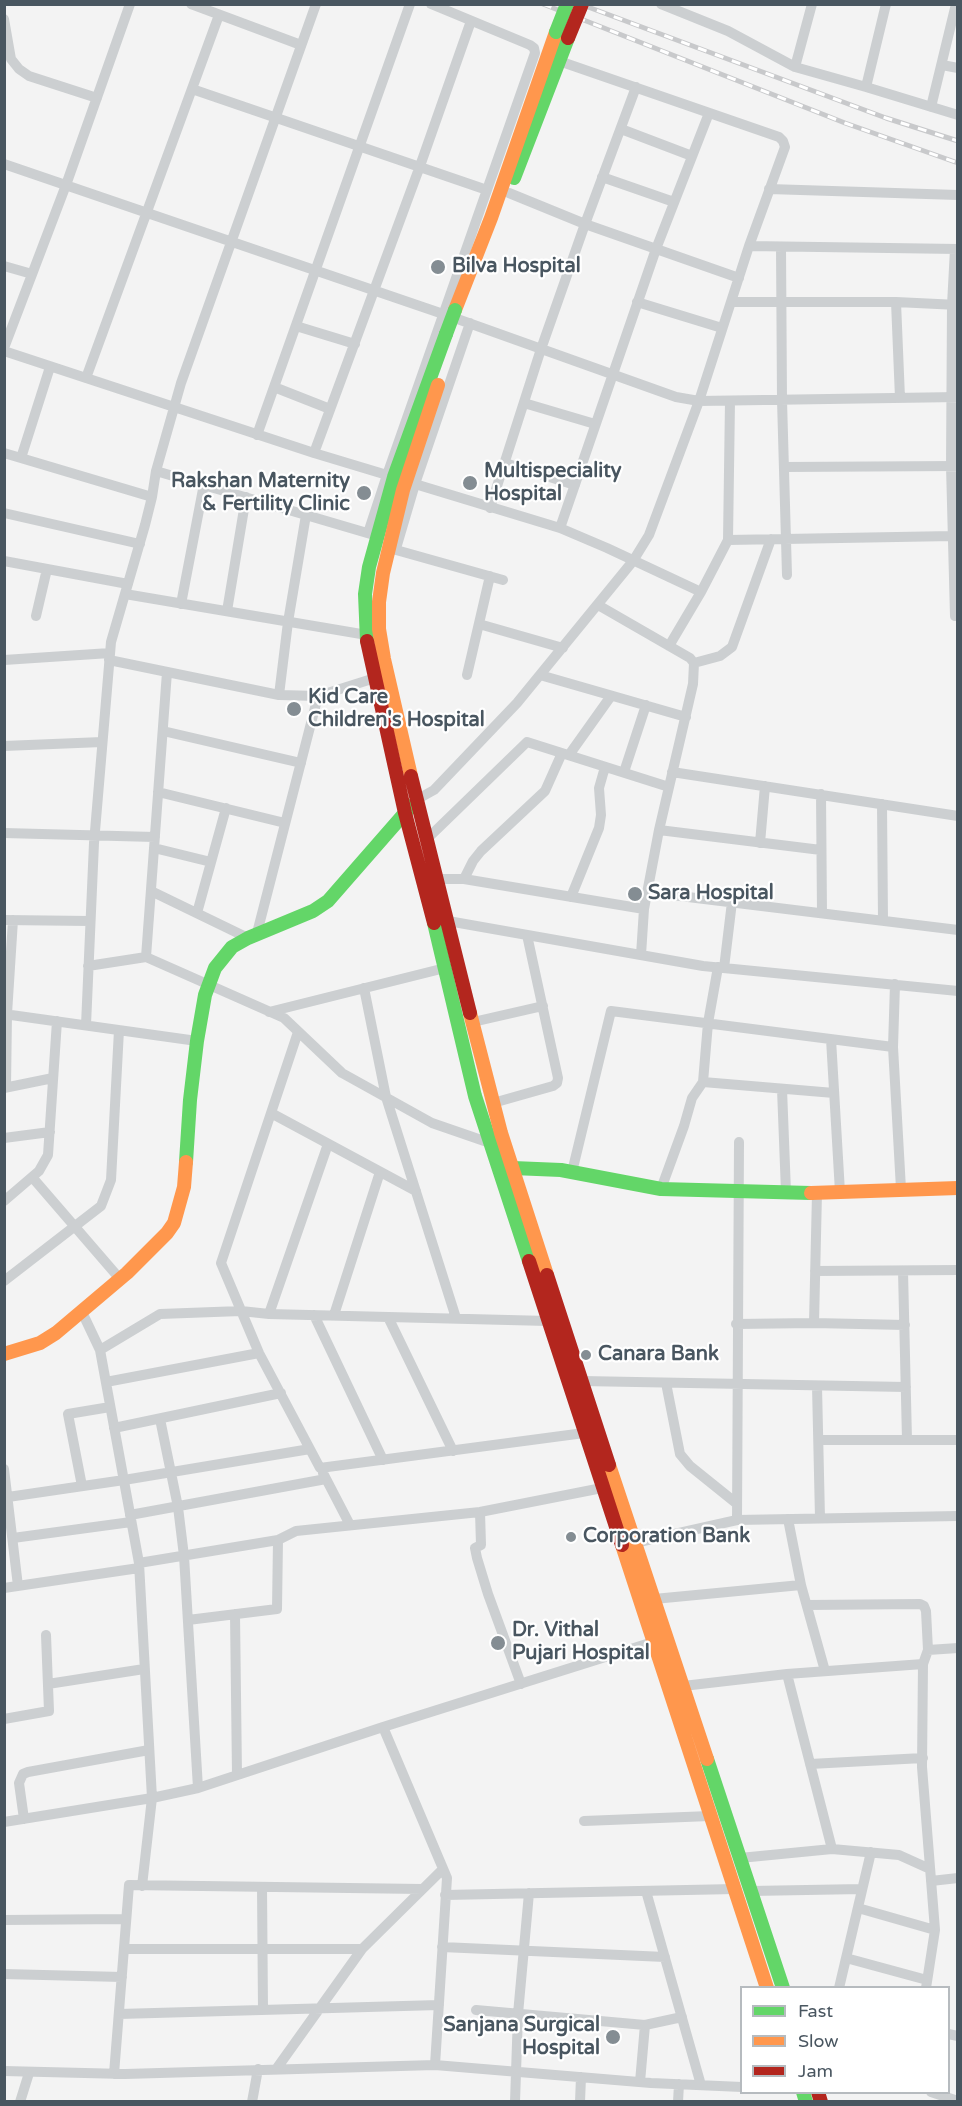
<!DOCTYPE html>
<style>
body{margin:0}
#map{position:relative;width:962px;height:2106px;overflow:hidden;background:#f3f3f3;font-family:"Varela Round",sans-serif}
canvas{display:block}
.frame{position:absolute;inset:0;border:6px solid #495660;pointer-events:none}
.legend{position:absolute;left:740px;top:1986px;width:210px;height:108px;box-sizing:border-box;background:#fff;border:2px solid #b6bbbf;margin:0;padding:8px 10px;list-style:none;font-size:18px;color:#495660}
.legend li{display:flex;align-items:center;gap:12px;height:30px}
.legend b{width:30px;border:2px solid #b6bbbf}
</style>
<div id="map">
<canvas width="962" height="2106"></canvas>
<div class="frame"></div>
<ul class="legend">
<li><b style="height:8px;background:#63d668"></b>Fast</li>
<li><b style="height:8px;background:#ff974d"></b>Slow</li>
<li><b style="height:8px;background:#b3261e"></b>Jam</li>
</ul>
</div>
<script>
const g = document.querySelector('canvas').getContext('2d');
g.lineJoin = 'round';
function shape(rows) {
  const path = new Path2D();
  for (const r of rows) {
    path.moveTo(r[0], r[1]);
    for (let i = 2; i < r.length; i += 2) path.lineTo(r[i], r[i + 1]);
  }
  return path;
}
function strokePath(path, color, width, dash) {
  g.strokeStyle = color;
  g.lineWidth = width;
  g.lineCap = dash ? 'butt' : 'round';
  g.setLineDash(dash || []);
  g.stroke(path);
}
function drawText(font, color, halo, rows, align = 'center') {
  g.font = font + ' "Varela Round",sans-serif';
  g.lineWidth = 4.5;
  g.setLineDash([]);
  g.textBaseline = 'middle';
  g.strokeStyle = halo;
  g.fillStyle = color;
  for (const [text, x, y, turn = 0] of rows) {
    g.save();
    g.translate(x, y);
    g.rotate((+turn || 0) * Math.PI / 180);
    g.textAlign = isNaN(turn) ? turn : align;
    if (halo) g.strokeText(text, 0, 0);
    g.fillText(text, 0, 0);
    g.restore();
  }
}
strokePath(shape([
 [191,4,301,45],
 [661,4,728,31,795,67,866,87],
 [886,4,866,87,958,115],
 [4,19,11,59,19,69,29,76,97,98],
 [942,65,958,68],
 [795,67,812,4],
 [192,89,487,190],
 [931,107,956,4],
 [621,129,692,156],
 [4,164,449,316,676,397,699,401,958,397],
 [602,177,674,202],
 [769,189,958,195],
 [509,193,585,224,739,278],
 [749,246,958,249],
 [781,247,782,400,787,575],
 [4,266,32,274],
 [637,302,722,328],
 [731,302,896,302,958,305],
 [896,302,900,398],
 [296,326,355,344],
 [4,348,66,185,130,4],
 [4,351,314,453,387,475],
 [86,378,219,15],
 [274,387,330,409],
 [730,401,728,540,953,536],
 [524,403,595,424],
 [257,435,410,4],
 [4,453,152,497],
 [314,453,420,166,471,21],
 [21,458,50,367],
 [505,463,575,485],
 [784,467,957,466],
 [156,471,374,535],
 [415,484,560,528,607,548,701,592],
 [490,508,541,349,585,224,636,87],
 [4,513,140,544],
 [306,515,288,622,279,695,318,696,375,678],
 [560,528,656,249,709,113],
 [368,533,387,475,535,53,534,48,530,45,431,4],
 [397,545,415,484,470,323],
 [389,548,503,580],
 [4,561,128,584],
 [125,594,367,635],
 [181,604,204,484],
 [227,611,246,497],
 [36,616,47,569],
 [955,616,951,466,952,305,955,249],
 [479,624,563,648],
 [669,646,701,592,728,540],
 [4,660,110,653],
 [109,660,279,695],
 [694,663,720,656,732,647,771,539],
 [167,672,146,957,284,1018,342,1073,432,1123,490,1143],
 [467,675,490,576],
 [540,675,686,717],
 [163,731,301,763],
 [4,746,102,742],
 [569,755,611,696],
 [624,772,646,705],
 [672,772,958,816],
 [158,792,285,823],
 [821,794,822,913],
 [416,800,434,790,517,703,633,561,649,535,699,401,749,246,785,147,783,141,779,137,559,61],
 [882,804,883,921],
 [659,830,821,850],
 [4,833,155,837],
 [427,839,527,742,669,787],
 [760,843,765,786],
 [154,848,211,862],
 [438,879,464,879,644,909,659,830,693,684,694,663,690,658,598,605],
 [464,879,473,861,481,851,545,791,562,753],
 [151,891,248,938],
 [647,892,958,930],
 [571,897,599,828,601,815,599,788,605,767],
 [197,913,226,808],
 [4,920,90,921],
 [448,921,703,966,958,991],
 [257,933,318,696],
 [641,955,644,909],
 [88,966,146,957],
 [718,967,708,1023,703,1082,834,1093],
 [724,968,732,902],
 [364,988,386,1097,456,1318],
 [269,1012,445,968],
 [4,1014,197,1041],
 [473,1022,543,1006],
 [86,1025,94,843,111,642,145,525,152,497,156,471,181,383,316,4],
 [298,1032,221,1263,259,1353,320,1468,584,1433],
 [831,1039,840,1192],
 [893,1047,901,1189],
 [6,1087,7,1014,13,920],
 [4,1088,53,1078],
 [782,1089,786,1192],
 [493,1103,553,1086,557,1083,558,1078,527,935],
 [271,1113,416,1191],
 [4,1138,50,1132],
 [572,1172,611,1011,893,1047,895,984],
 [32,1177,120,1279],
 [661,1189,684,1126,692,1098,703,1082],
 [4,1201,39,1171,48,1155,57,1021],
 [815,1271,958,1270],
 [903,1271,907,1440,958,1440],
 [4,1281,101,1206,111,1180,119,1030],
 [82,1312,100,1350,139,1563,152,1798,142,1886],
 [269,1314,328,1144],
 [314,1315,383,1460],
 [334,1315,380,1172],
 [388,1317,453,1451],
 [814,1323,905,1325],
 [736,1324,814,1323,817,1193],
 [100,1350,160,1314,241,1311,269,1314,548,1321],
 [582,1381,906,1387],
 [106,1382,259,1353],
 [666,1383,680,1454,690,1466,736,1503],
 [817,1386,820,1518],
 [160,1419,178,1507,184,1556,198,1788],
 [114,1428,281,1393],
 [819,1440,907,1440],
 [4,1469,18,1586],
 [323,1473,350,1525],
 [82,1486,68,1414,110,1407],
 [8,1497,124,1480,310,1449],
 [480,1512,481,1545,475,1548,477,1558,488,1594,521,1684],
 [130,1515,326,1479],
 [737,1520,739,1142],
 [13,1538,131,1522],
 [630,1544,737,1520,958,1516],
 [139,1563,278,1540,296,1531,480,1512,602,1488],
 [801,1585,825,1671],
 [4,1588,139,1568],
 [654,1599,801,1585,788,1519],
 [807,1605,920,1604,924,1606,926,1611,928,1650],
 [235,1614,237,1775],
 [188,1620,277,1609,278,1540],
 [923,1664,922,1767,935,1930,926,1988],
 [787,1674,832,1849],
 [48,1684,144,1669],
 [683,1686,787,1674,923,1664,928,1650,958,1648],
 [4,1719,49,1711,46,1635],
 [383,1727,447,1878,435,2065],
 [810,1764,923,1758],
 [24,1819,19,1783,23,1774,28,1772,149,1750],
 [584,1821,710,1816],
 [4,1822,152,1798,198,1788,383,1727,653,1642],
 [740,1858,832,1849,899,1855,930,1869],
 [931,1881,958,1878],
 [262,1887,263,2010],
 [646,1891,701,2085],
 [751,1891,862,1889],
 [445,1895,735,1889],
 [858,1908,935,1930],
 [4,1920,126,1919],
 [442,1947,665,1957],
 [124,1949,362,1949],
 [846,1958,927,1980],
 [4,1974,122,1977],
 [839,1988,871,1852],
 [476,2010,645,2025,640,2082],
 [119,2014,439,2005],
 [645,2025,682,2017],
 [948,2034,958,2036],
 [277,2068,362,1949,443,1869],
 [4,2071,125,2074,435,2065,651,2083,742,2087],
 [114,2074,129,1885,422,1889],
 [931,2092,958,2101],
 [20,2102,29,2073],
 [252,2102,258,2069],
 [515,2102,518,2014,529,1893],
 [580,2102,581,2077],
 [678,2102,679,2084]
]), '#cccfd1', 10);
strokePath(shape([
 [514,178,568,38],
 [367,641,365,594,369,567,394,477,446,334],
 [434,923,475,1096,529,1261],
 [186,1162,190,1100,197,1041,205,995,215,968,232,947,248,938,313,911,328,901,411,806],
 [504,1171,513,1168,561,1170,661,1189,811,1193],
 [707,1759,783,1988],
 [803,2092,806,2102]
]), '#63d668', 14);
strokePath(shape([
 [455,310,491,218,556,32],
 [411,776,384,659,379,629,379,602,383,573,403,490,438,385],
 [470,1013,501,1133,547,1275],
 [811,1193,958,1188],
 [4,1354,40,1343,56,1333,127,1273,167,1233,174,1223,184,1187,186,1162],
 [609,1465,707,1759],
 [622,1545,767,1988]
]), '#ff974d', 14);
strokePath(shape([
 [367,641,405,813,434,923],
 [411,776,470,1013],
 [529,1261,622,1545],
 [547,1275,609,1465],
 [818,2092,821,2102]
]), '#b3261e', 14);
const rail = shape([
 [543,4,845,123,958,163],
 [580,4,886,118,958,141]
]);
strokePath(rail, '#c8c9cb', 5);
strokePath(rail, '#fff', 3, [9]);
strokePath(shape([
 [556,32,567,4],
 [446,334,455,310]
]), '#63d668', 14);
strokePath(shape([
 [568,38,582,4]
]), '#b3261e', 14);
for (const [x, y, r, color] of [
 [438,267,8,"#848d93"],
 [470,483,8,"#848d93"],
 [364,493,8,"#848d93"],
 [294,709,8,"#848d93"],
 [635,894,8,"#848d93"],
 [586,1355,6,"#848d93"],
 [571,1537,6,"#848d93"],
 [498,1643,8,"#848d93"],
 [613,2037,8,"#848d93"]
]) {
  const dot = new Path2D();
  dot.arc(x, y, r, 0, 2 * Math.PI);
  g.fillStyle = color;
  g.fill(dot);
  strokePath(dot, '#fff', 2);
}
drawText('bold 20px', '#495660', '#fff', [
 ["Bilva Hospital",452,267],
 ["Multispeciality",484,472],
 ["Hospital",484,495],
 ["Rakshan Maternity",350,482,"right"],
 ["& Fertility Clinic",350,505,"right"],
 ["Kid Care",308,698],
 ["Children's Hospital",308,721],
 ["Sara Hospital",648,894],
 ["Canara Bank",598,1355],
 ["Corporation Bank",583,1537],
 ["Dr. Vithal",512,1631],
 ["Pujari Hospital",512,1654],
 ["Sanjana Surgical",600,2026,"right"],
 ["Hospital",600,2049,"right"]
], 'left');
</script>
